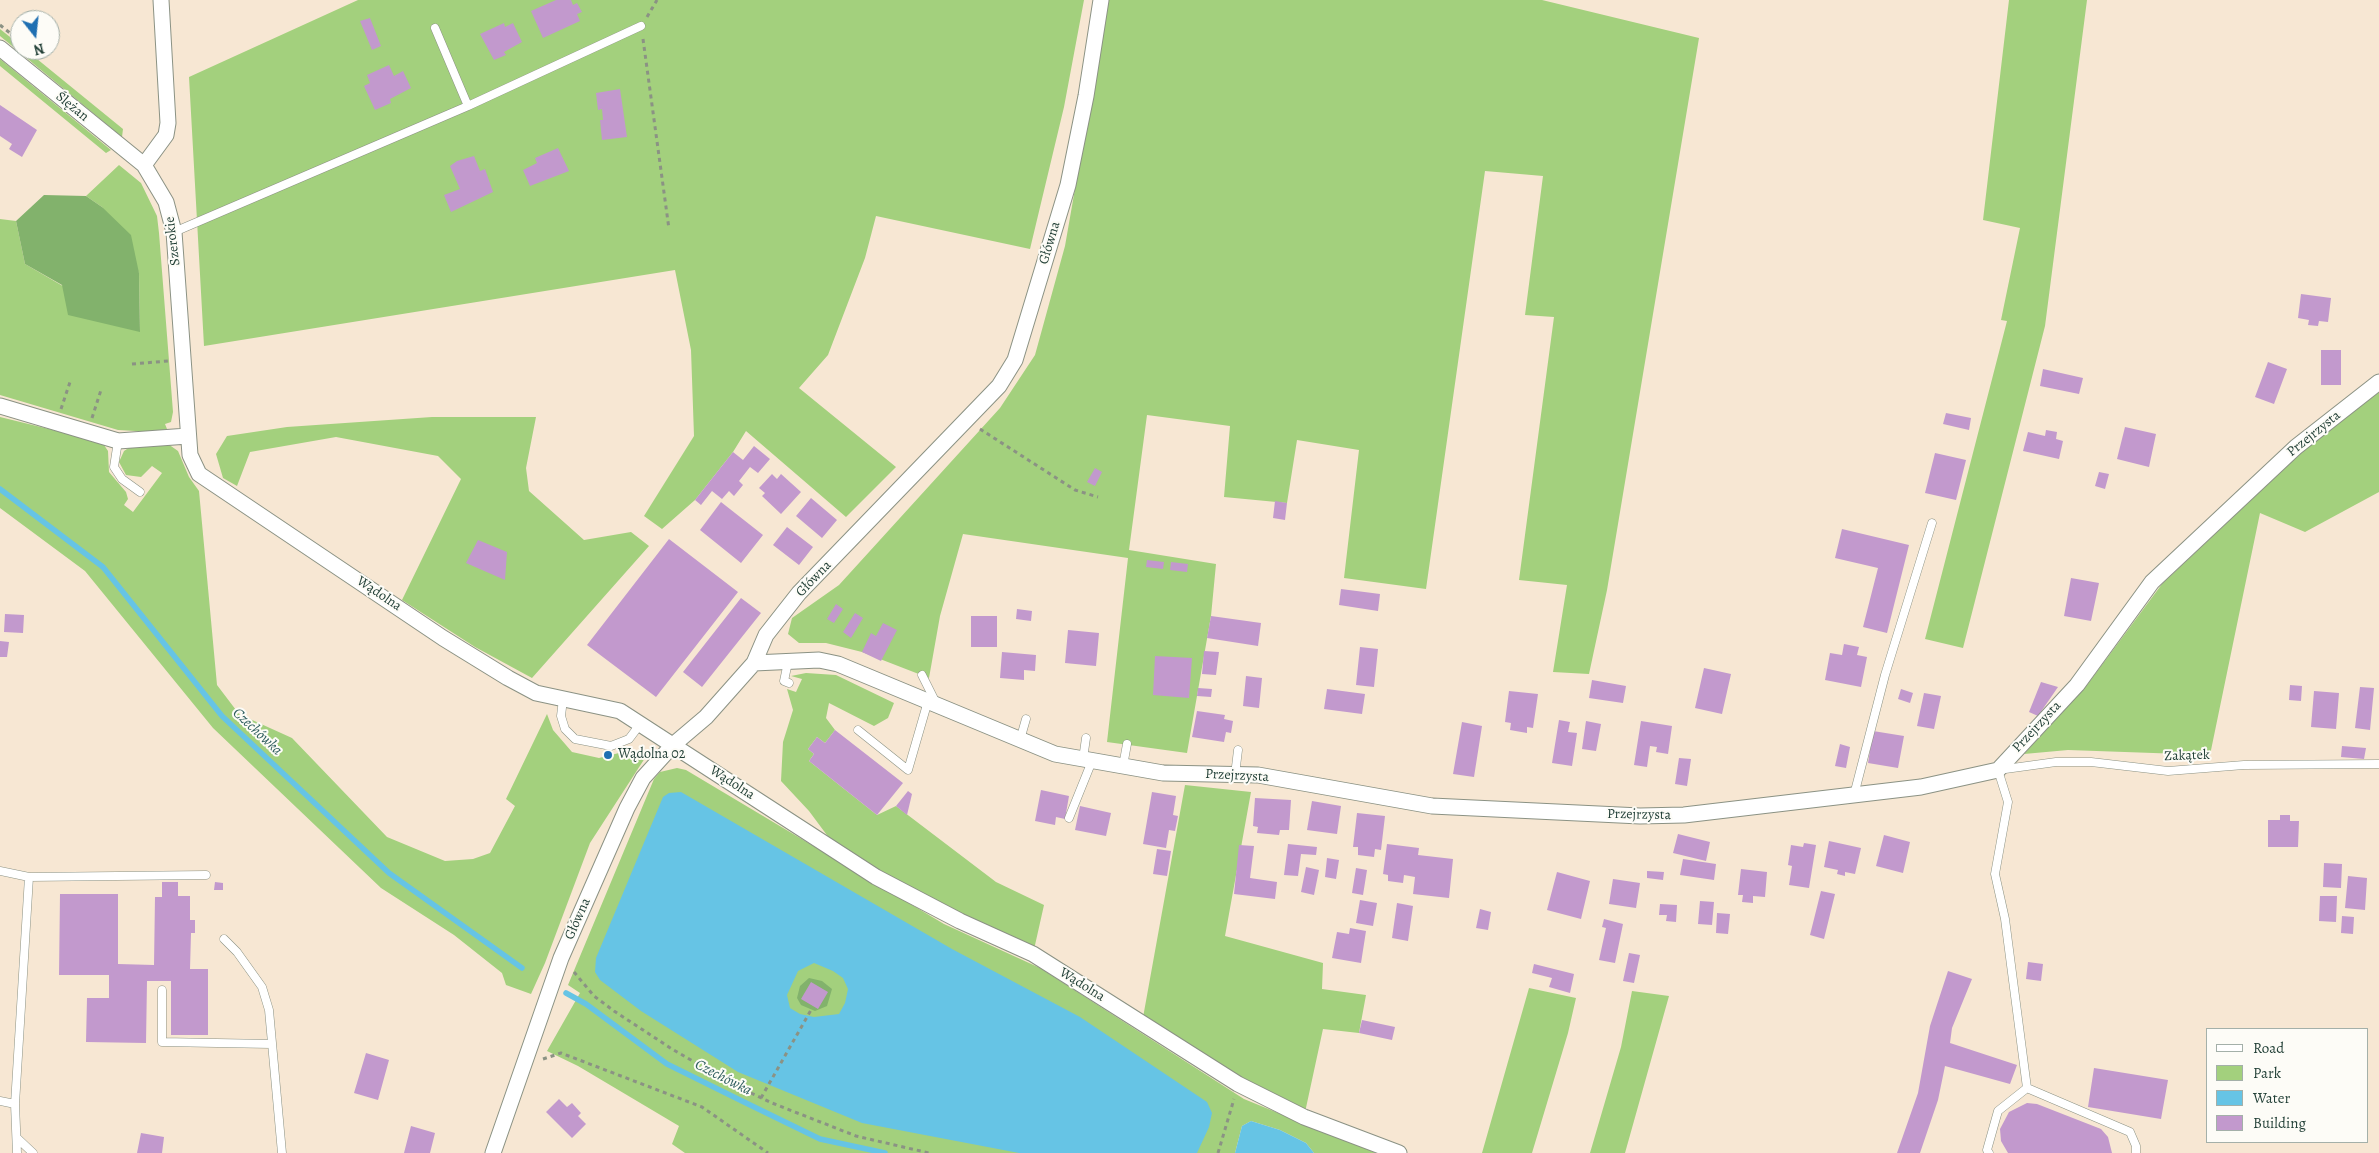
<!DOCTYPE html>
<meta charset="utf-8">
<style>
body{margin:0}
#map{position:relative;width:2379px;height:1153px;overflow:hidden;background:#f7e7d3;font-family:Alegreya,serif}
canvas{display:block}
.legend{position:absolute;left:2206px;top:1028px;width:162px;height:115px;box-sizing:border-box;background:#fdfcf7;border:1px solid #a4b0a9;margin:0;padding:6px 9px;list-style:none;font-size:15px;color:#1f3d34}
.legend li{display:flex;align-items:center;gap:10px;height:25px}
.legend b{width:25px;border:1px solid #a4b0a9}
.north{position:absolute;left:10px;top:10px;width:50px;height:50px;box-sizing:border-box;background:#fdfcf7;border:1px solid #a4b0a9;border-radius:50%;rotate:164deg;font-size:14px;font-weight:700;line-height:20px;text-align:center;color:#1f3d34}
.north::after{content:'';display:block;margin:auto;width:18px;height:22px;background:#1f6fb2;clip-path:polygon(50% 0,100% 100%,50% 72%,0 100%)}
</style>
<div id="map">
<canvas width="2379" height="1153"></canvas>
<ul class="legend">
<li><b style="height:6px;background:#fff"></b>Road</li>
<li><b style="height:14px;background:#a3d07d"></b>Park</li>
<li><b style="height:14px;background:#66c4e5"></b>Water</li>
<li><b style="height:14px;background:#c299cd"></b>Building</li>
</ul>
<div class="north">N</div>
</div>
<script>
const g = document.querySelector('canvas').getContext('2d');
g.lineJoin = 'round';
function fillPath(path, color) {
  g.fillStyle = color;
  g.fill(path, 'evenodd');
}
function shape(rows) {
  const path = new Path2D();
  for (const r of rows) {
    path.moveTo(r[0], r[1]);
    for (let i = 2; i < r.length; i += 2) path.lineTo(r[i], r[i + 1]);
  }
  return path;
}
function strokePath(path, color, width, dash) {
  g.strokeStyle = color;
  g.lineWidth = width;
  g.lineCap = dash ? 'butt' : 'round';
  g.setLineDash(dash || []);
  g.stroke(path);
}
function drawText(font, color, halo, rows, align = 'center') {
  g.font = font + ' Alegreya,serif';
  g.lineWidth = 4;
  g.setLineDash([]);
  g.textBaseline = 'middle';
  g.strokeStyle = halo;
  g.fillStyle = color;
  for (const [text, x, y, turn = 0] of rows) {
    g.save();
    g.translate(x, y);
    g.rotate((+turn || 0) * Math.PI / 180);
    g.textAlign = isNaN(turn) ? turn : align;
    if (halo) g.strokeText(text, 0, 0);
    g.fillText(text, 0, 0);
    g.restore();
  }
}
fillPath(shape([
 [358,0,1084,0,1064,107,1030,249,876,216,865,258,828,355,799,388,896,467,846,517,746,431,733,452,695,500,662,529,644,516,694,436,691,350,675,270,204,346,189,77],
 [1108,0,1542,0,1699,38,1607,590,1589,674,1553,672,1567,585,1519,580,1554,317,1525,315,1543,176,1485,171,1426,589,1344,578,1359,450,1297,440,1287,503,1224,497,1230,426,1147,415,1129,550,1216,564,1211,616,1187,753,1107,742,1128,558,963,534,940,616,929,678,862,652,826,643,799,643,788,634,792,618,839,585,1000,408,1035,355,1065,246],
 [2009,0,2087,0,2045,326,1963,648,1925,639,2007,321,2001,320,2020,228,1983,220],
 [0,29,20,45,20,50,26,50,123,129,122,137,0,36],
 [0,59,111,150,106,153,0,66],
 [119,165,141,183,157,216,159,233,173,412,171,422,165,424,167,429,153,432,118,430,0,395,0,219,16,221,25,264,140,331,139,273,102,207,86,196],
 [2379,392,2379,492,2305,532,2260,513,2210,755,2068,750,2024,754,2087,685,2162,584,2303,451],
 [0,417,102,442,108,451,109,472,126,492,128,499,124,505,133,512,162,473,152,466,141,477,126,475,119,462,124,451,130,447,168,444,178,451,189,477,199,491,217,685,239,714,292,738,387,837,445,861,473,859,490,853,515,806,506,799,547,714,553,730,572,752,599,758,631,750,645,758,590,843,545,963,531,994,506,985,502,973,454,935,381,888,213,728,85,571,0,508],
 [432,417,536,417,526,468,529,491,584,540,631,532,649,546,532,678,475,647,402,600,461,479,438,456,336,437,250,452,237,486,223,478,216,454,227,436,287,427],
 [806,673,836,675,894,703,888,718,874,726,829,703,826,718,835,730,825,743,817,737,808,749,814,754,809,761,877,815,896,806,996,882,1044,905,1033,954,841,854,809,811,781,781,783,742,793,710,787,689,796,692,802,679,791,676],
 [677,768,686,770,944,924,1040,968,1244,1099,1376,1153,1314,1153,1306,1143,1280,1130,1251,1121,1242,1126,1235,1153,685,1153,672,1144,679,1126,578,1066,547,1051,580,993,568,985,654,779,660,772],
 [1185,785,1251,792,1225,936,1323,963,1322,989,1366,995,1359,1033,1323,1029,1304,1117,1142,1023],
 [1529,988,1576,998,1568,1033,1532,1153,1482,1153],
 [1632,991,1669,996,1625,1153,1590,1153,1621,1047]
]), '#a3d07d');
fillPath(shape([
 [44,195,86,196,102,207,131,235,139,273,140,332,68,315,62,285,25,264,16,221],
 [809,978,822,981,832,989,827,1006,815,1011,801,1005,797,998,800,986]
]), '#82b26c');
fillPath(shape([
 [681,792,952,949,1080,1017,1207,1102,1212,1113,1209,1127,1197,1153,1019,1153,862,1123,738,1072,641,1011,600,980,595,972,596,958,663,797,669,793],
 [814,963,833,971,843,978,848,989,845,1003,839,1014,814,1017,800,1014,790,1008,787,995,798,971],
 [1251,1121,1280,1130,1306,1143,1314,1153,1235,1153,1242,1126]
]), '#66c4e5');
strokePath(shape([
 [0,489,103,567,222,716,389,873,522,968],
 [566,993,586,1004,667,1064,746,1103,820,1139,885,1153]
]), '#66c4e5', 5.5);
fillPath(shape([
 [556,0,571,0,573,5,577,3,582,12,577,14,580,21,543,38,531,11],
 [370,18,381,46,372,50,360,21],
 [504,23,505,27,513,23,522,42,504,52,506,55,494,60,480,34],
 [389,65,394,76,403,71,411,88,390,99,391,103,375,110,364,86,370,83,367,75],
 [620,89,627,137,602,140,600,120,603,120,602,109,598,110,596,93],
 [0,105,37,130,22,157,9,149,12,144,0,136],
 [558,148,569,171,530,186,523,170,537,163,535,158],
 [474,156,480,171,485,169,493,192,451,212,444,195,460,189,450,166,457,161],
 [2301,294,2331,298,2328,322,2319,321,2318,326,2308,325,2309,320,2298,318],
 [2321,350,2341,350,2341,385,2321,385],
 [2268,362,2287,369,2274,404,2255,397],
 [2043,369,2083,378,2079,394,2040,386],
 [1946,413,1971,418,1969,430,1943,424],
 [2125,427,2156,434,2149,467,2117,459],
 [2046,430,2057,432,2056,439,2063,441,2059,459,2023,451,2028,432,2045,436],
 [754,446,770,459,758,473,750,467,739,481,743,485,734,496,729,491,722,499,712,491,701,505,695,500,733,452,743,460],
 [1935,453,1966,460,1956,500,1925,493],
 [1095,468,1102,472,1095,486,1087,482],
 [2099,472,2109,474,2105,489,2095,486],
 [772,474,777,479,781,474,801,492,781,514,762,496,765,493,759,488],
 [811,498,837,520,822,538,796,516],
 [1275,501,1287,503,1285,520,1273,518],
 [721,502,763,535,741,563,700,530],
 [787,527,813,547,799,565,773,545],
 [1842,529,1909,545,1887,633,1863,627,1878,568,1835,558],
 [669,539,738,592,656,697,587,645],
 [478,540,507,552,505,580,466,563],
 [1147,560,1164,562,1163,569,1146,567],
 [1171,562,1188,564,1187,572,1170,570],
 [2071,578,2099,583,2091,621,2064,616],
 [1341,589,1380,594,1378,611,1339,605],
 [741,598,761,613,702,687,683,672],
 [836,604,843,609,834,623,827,619],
 [1017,609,1032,611,1031,621,1016,619],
 [855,613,863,618,851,638,843,632],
 [5,614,24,615,23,633,4,632],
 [971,616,997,616,997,647,971,647],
 [1211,616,1261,623,1258,646,1207,638],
 [883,623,897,630,881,661,862,652,871,633,876,636],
 [1068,630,1099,633,1096,666,1065,663],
 [0,641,9,642,7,657,0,657],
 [1844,644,1859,647,1857,655,1867,657,1861,687,1825,680,1830,653,1842,655],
 [1360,647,1378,649,1374,687,1356,685],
 [1204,651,1219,652,1216,675,1202,674],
 [1002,652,1036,655,1035,671,1024,670,1024,680,1000,678],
 [1155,656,1192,658,1189,698,1153,695],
 [1704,668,1731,674,1722,714,1695,708],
 [1246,676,1262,678,1259,708,1243,706],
 [1592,680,1626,686,1623,703,1589,698],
 [2041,682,2058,687,2038,716,2029,712],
 [2290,685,2302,686,2301,701,2289,700],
 [2360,687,2374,688,2370,730,2355,728],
 [1198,688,1212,689,1211,697,1197,696],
 [1327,689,1365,694,1362,714,1324,709],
 [1901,689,1913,693,1910,703,1898,699],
 [1509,691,1538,694,1533,728,1527,727,1527,733,1510,730,1511,723,1505,722],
 [2314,691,2339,693,2336,729,2311,727],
 [1924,693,1941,696,1934,729,1917,726],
 [1197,711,1225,715,1224,719,1233,721,1231,733,1226,732,1224,742,1192,737],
 [1559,720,1570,722,1568,732,1577,733,1572,766,1552,763],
 [1586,721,1601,724,1596,751,1582,749],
 [1641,721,1672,726,1668,754,1656,752,1657,747,1650,746,1647,767,1634,765],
 [1462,722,1482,726,1474,777,1453,774],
 [835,730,903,783,877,815,809,761,814,754,808,749,817,737,825,743],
 [1873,731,1904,736,1898,768,1868,763],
 [1840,744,1850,747,1846,768,1835,766],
 [2342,746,2366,748,2364,759,2341,757],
 [1679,758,1691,759,1687,786,1675,784],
 [1041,790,1069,796,1065,819,1056,817,1055,825,1035,821],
 [908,791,912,794,907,815,896,806],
 [1152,792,1176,796,1173,815,1178,816,1175,831,1169,830,1166,848,1143,844],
 [1255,798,1291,800,1289,830,1280,830,1279,835,1257,833,1258,827,1253,826],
 [1312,801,1341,806,1337,834,1307,830],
 [1080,806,1111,813,1106,836,1075,830],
 [1357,813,1385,816,1381,850,1375,849,1374,857,1358,855,1358,847,1353,847],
 [2280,815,2290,815,2290,821,2299,821,2298,847,2268,847,2268,820,2280,820],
 [1678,834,1710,842,1706,861,1673,853],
 [1884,835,1910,842,1903,873,1876,866],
 [1829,841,1861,848,1855,874,1845,872,1845,876,1837,874,1838,870,1824,867],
 [1804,843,1816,845,1809,888,1789,885,1792,866,1788,865,1791,845,1803,847],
 [1288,844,1317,847,1316,855,1301,854,1298,876,1284,875],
 [1387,844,1419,848,1418,855,1453,859,1449,898,1413,894,1415,877,1404,875,1403,883,1388,881,1388,875,1383,874],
 [1239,845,1254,846,1250,878,1277,882,1275,899,1234,894],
 [1157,849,1171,851,1167,876,1153,874],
 [1327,858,1339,860,1336,879,1325,877],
 [1683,859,1716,864,1714,880,1680,875],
 [2324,863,2342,864,2341,888,2323,887],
 [1306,867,1319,870,1314,895,1301,892],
 [1356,868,1367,870,1363,895,1352,893],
 [1741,869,1767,872,1765,897,1753,896,1753,903,1742,902,1743,895,1738,895],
 [1647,871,1664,872,1663,880,1647,878],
 [1557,872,1590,881,1581,919,1547,910],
 [2348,876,2367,878,2365,910,2345,908],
 [1613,879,1640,883,1636,908,1609,904],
 [162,882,178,882,178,896,190,896,190,920,195,920,195,933,191,933,190,969,208,969,208,1035,171,1035,171,981,147,981,146,1043,86,1042,87,998,109,998,109,975,59,975,60,894,118,894,118,964,154,965,155,897,162,897],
 [215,882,223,883,223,890,214,890],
 [1821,891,1835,894,1824,939,1810,935],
 [2320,896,2337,896,2336,922,2319,921],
 [1360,900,1377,903,1373,926,1356,923],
 [1700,901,1714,902,1712,925,1698,924],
 [1397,903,1413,906,1408,941,1392,938],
 [1660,904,1677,905,1676,922,1666,921,1667,915,1659,915],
 [1480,909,1491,912,1488,930,1476,928],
 [1717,913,1730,914,1728,934,1716,933],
 [2342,916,2354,917,2353,934,2341,933],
 [1604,919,1623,924,1615,963,1599,960,1606,928,1602,927],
 [1350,928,1366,931,1361,963,1332,958,1337,932,1349,934],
 [1629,953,1640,955,1634,983,1623,981],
 [2028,962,2043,964,2041,981,2026,979],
 [1534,964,1574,974,1570,993,1549,987,1552,978,1532,973],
 [1948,971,1972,979,1952,1028,1950,1043,2017,1065,2010,1084,1945,1066,1938,1100,1920,1153,1897,1153,1918,1093,1930,1026],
 [811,982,828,992,818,1009,801,999],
 [1362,1020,1395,1027,1392,1040,1359,1033],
 [366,1053,389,1060,378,1100,354,1093],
 [2094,1068,2168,1080,2161,1119,2088,1107],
 [559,1099,567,1107,572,1103,581,1113,578,1116,586,1124,572,1138,546,1112],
 [2027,1103,2037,1104,2101,1129,2108,1137,2112,1153,2008,1153,2001,1141,2000,1129,2009,1112],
 [411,1126,435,1133,430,1153,404,1153],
 [141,1133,164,1137,162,1153,137,1153]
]), '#c299cd');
const service = shape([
 [435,28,468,106],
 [174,232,468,106,641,26],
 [118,441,114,467,122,479,140,492],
 [788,662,784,681,789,683],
 [922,675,936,703],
 [563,699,561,716,565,729,575,739,611,746,629,739,641,723],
 [858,730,908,770,928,701],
 [1020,740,1026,719],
 [1083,759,1086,738],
 [1123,766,1127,744],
 [1235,775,1238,750],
 [1854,795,1885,675,1932,523],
 [1069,818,1092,761],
 [0,871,29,877,206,875],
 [224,939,237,952,262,987,269,1010,282,1153],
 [162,990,162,1042,271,1044],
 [2027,1088,2005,919,1995,874,2008,802,1998,770,2056,762,2091,762,2168,771,2244,765,2379,764],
 [2027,1088,2130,1132,2136,1146,2136,1153],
 [0,1101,15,1104,17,1153],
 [15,1104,29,877],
 [17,1138,33,1153],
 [1989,1153,1987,1150,1998,1111,2027,1088]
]);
const minor = shape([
 [0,48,144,165,166,202,174,232,190,455,199,474,443,638,508,678,536,693,620,711,876,877,960,921,1033,954,1238,1084,1304,1117,1399,1153],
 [144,165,166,135,168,123,161,0],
 [0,406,118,441,188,436],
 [754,663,819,660,838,664,1055,754,1163,773,1258,775,1432,806,1640,816,1684,815,1921,787,1998,770,2077,685,2152,582,2296,447,2379,382],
 [493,1153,561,958,627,808,643,778,673,745,706,717,754,663,766,635,799,593,999,386,1015,360,1068,185,1086,96,1101,0]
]);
strokePath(service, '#8b9284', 9);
strokePath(minor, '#8b9284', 17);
strokePath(shape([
 [647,17,657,0],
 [0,25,10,33],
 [643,39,669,229],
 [132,364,168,361],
 [61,409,70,382],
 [92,418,101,390],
 [980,429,1075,490,1098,497],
 [574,972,594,996,614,1011,672,1049,734,1085,772,1103,856,1136,929,1153],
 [543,1059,561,1053,702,1107,768,1153],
 [761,1098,811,1010],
 [1218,1153,1234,1099]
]), '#8b9284', 3, [4, 4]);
strokePath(service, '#fff', 8);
strokePath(minor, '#fff', 15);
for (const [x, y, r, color] of [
 [608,755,5,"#1f6fb2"]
]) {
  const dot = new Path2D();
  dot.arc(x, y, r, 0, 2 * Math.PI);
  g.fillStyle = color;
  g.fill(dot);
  strokePath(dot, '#fdfcf7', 2);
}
drawText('14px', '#1f3d34', '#fdfcf7', [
 ["Ślężan",72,107,39],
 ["Szerokie",173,241,-97],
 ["Główna",1050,243,-73],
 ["Przejrzysta",2314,434,-39],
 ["Główna",814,579,-46],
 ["Wądolna",379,594,34],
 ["Przejrzysta",2037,727,-47],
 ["Zakątek",2187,756,-2],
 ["Przejrzysta",1237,776,3],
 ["Wądolna",732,783,33],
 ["Przejrzysta",1639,815,1],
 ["Główna",578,919,-66],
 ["Wądolna",1082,985,32]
]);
drawText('14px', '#1f3d34', '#fdfcf7', [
 ["Wądolna 02",618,755]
], 'left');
drawText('italic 15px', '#315f60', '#fdfcf7', [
 ["Czechówka",257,732,43],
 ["Czechówka",723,1078,27]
]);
</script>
